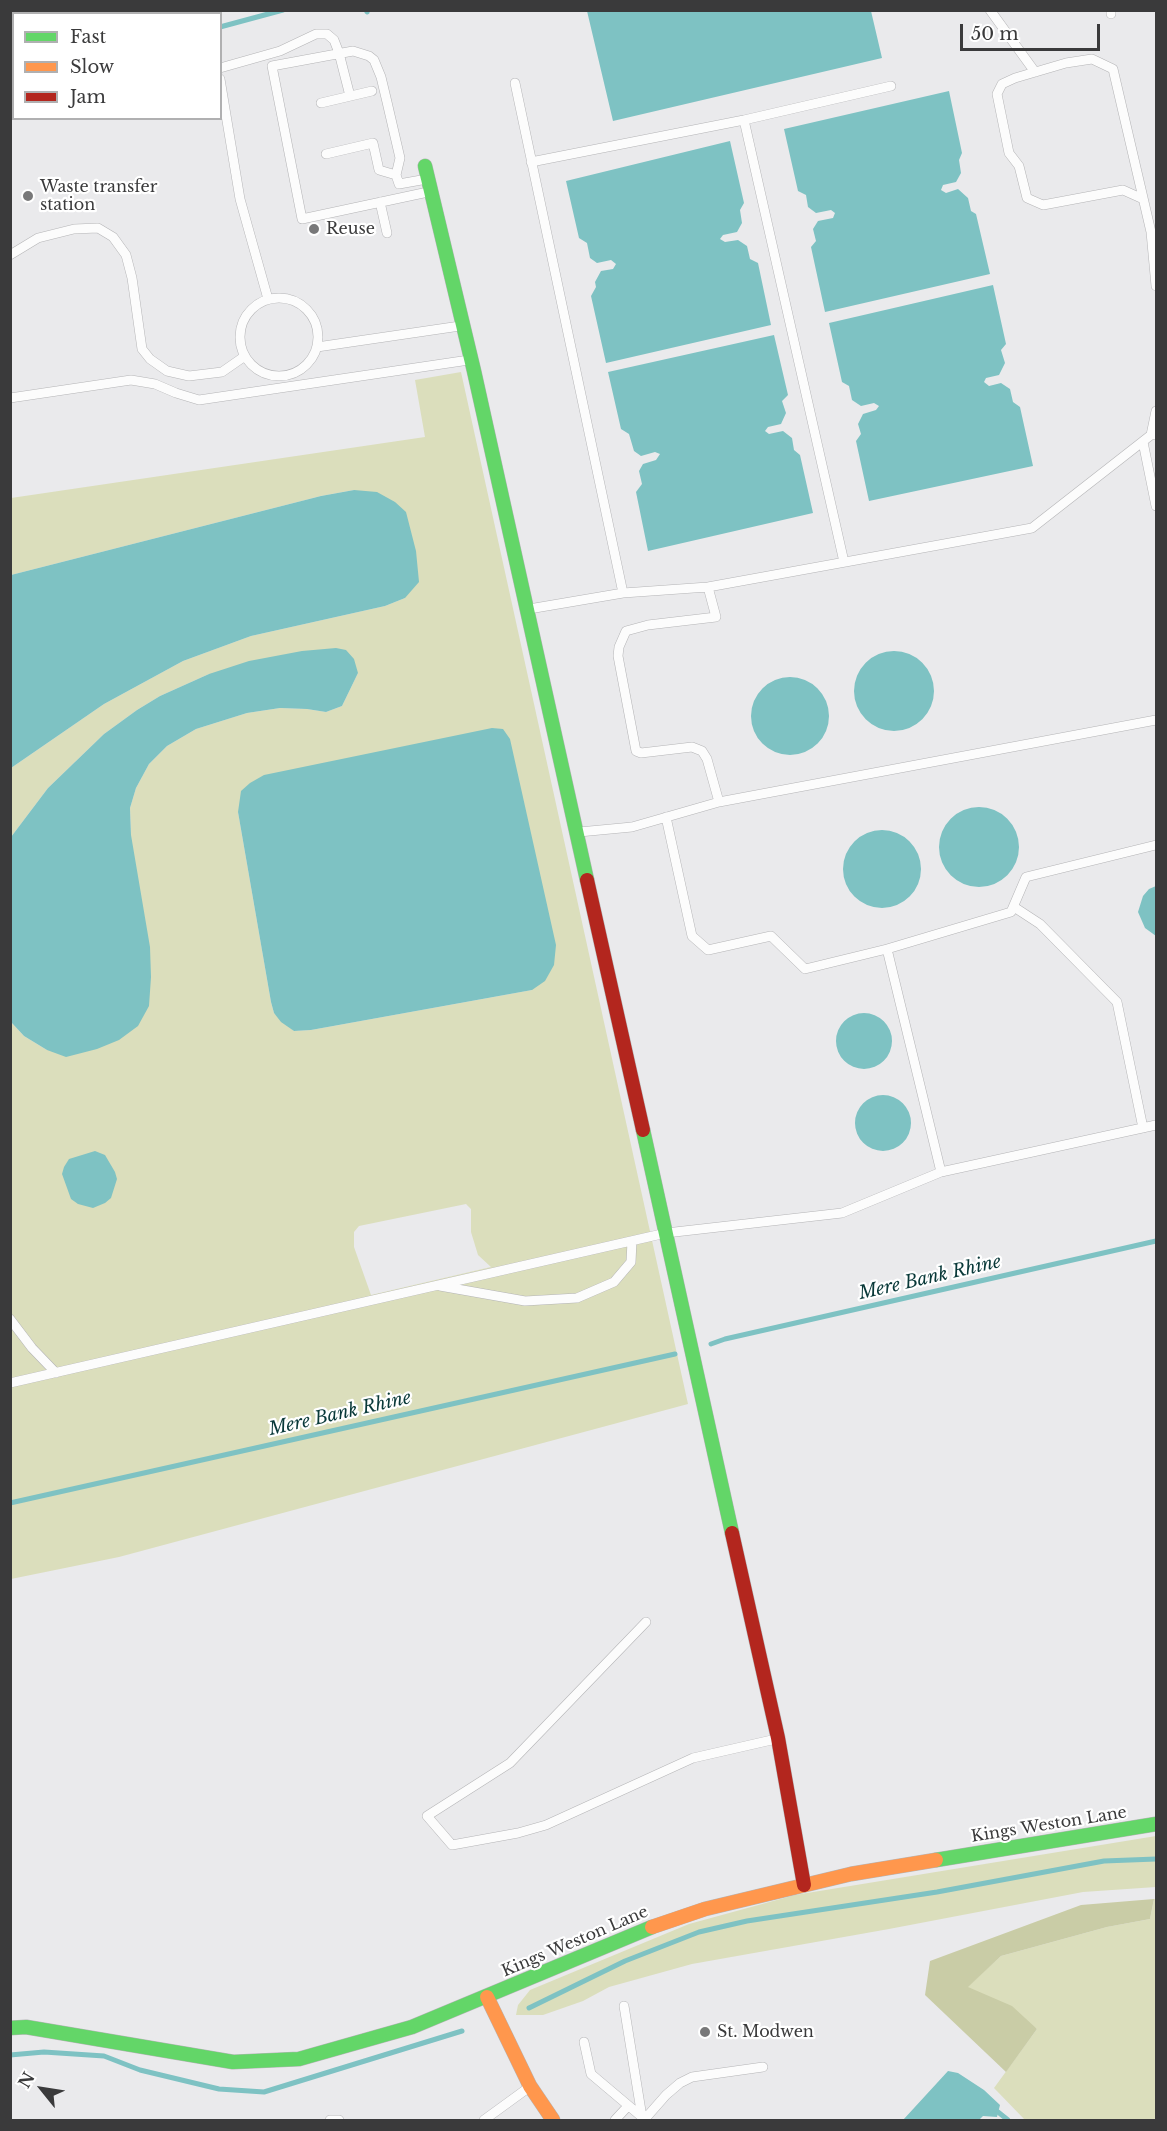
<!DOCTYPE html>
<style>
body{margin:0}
#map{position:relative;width:1167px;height:2131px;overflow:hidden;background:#eaeaec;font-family:"Libre Baskerville",serif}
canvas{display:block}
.frame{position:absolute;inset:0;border:12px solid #3a3a3b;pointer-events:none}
.legend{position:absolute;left:12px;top:12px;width:210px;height:108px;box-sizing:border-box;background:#fff;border:2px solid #b0b0b1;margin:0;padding:8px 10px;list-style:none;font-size:18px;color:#3a3a3b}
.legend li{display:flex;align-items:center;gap:12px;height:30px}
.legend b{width:30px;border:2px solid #b0b0b1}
.north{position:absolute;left:12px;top:2059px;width:60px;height:60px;-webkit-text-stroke:4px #fff;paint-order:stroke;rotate:300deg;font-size:16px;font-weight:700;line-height:24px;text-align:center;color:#3a3a3b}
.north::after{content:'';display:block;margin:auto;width:21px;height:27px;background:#3a3a3b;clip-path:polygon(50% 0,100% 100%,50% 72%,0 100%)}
.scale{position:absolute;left:960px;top:24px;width:140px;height:27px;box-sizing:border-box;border:3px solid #3a3a3b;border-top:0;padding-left:8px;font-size:18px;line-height:21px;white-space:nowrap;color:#3a3a3b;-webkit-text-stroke:4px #fff;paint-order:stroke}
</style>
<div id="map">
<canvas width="1167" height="2131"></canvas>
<div class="frame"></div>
<ul class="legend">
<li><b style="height:8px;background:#63d668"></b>Fast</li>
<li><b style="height:8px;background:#ff974d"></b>Slow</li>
<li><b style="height:8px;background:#b3261e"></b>Jam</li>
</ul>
<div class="north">N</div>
<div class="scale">50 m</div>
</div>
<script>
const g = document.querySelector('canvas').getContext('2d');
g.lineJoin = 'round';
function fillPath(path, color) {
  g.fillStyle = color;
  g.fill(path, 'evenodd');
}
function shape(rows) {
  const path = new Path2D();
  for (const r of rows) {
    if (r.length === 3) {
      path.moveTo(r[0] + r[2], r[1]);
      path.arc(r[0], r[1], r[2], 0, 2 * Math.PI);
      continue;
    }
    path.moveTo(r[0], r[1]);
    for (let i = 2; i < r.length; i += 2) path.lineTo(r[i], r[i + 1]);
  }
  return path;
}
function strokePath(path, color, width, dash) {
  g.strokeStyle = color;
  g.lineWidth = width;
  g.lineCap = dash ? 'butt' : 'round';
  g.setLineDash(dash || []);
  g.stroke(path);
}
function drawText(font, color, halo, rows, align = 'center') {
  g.font = font + ' "Libre Baskerville",serif';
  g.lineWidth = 4.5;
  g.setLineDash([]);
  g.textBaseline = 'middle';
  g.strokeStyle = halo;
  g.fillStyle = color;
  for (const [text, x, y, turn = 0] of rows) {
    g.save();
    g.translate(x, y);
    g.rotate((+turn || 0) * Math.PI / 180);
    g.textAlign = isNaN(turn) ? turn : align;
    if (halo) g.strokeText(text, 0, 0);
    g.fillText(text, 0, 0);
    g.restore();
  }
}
fillPath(shape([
 [461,372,688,1404,119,1557,11,1579,11,1022,24,1036,47,1050,131,835,130,808,136,788,149,764,167,746,196,729,247,713,280,708,307,709,326,712,342,706,358,673,209,674,160,696,137,710,104,734,48,788,11,837,11,768,104,704,183,661,251,636,385,606,405,598,354,490,321,496,11,575,11,498,425,437,415,380],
 [238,812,532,990,311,1030,294,1031,274,1013,271,1002],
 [466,1204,471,1209,471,1232,478,1255,491,1267,371,1295,354,1247,354,1232,359,1226],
 [1156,1836,1156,1887,1083,1892,889,1929,692,1964,609,1987,583,2001,543,2015,516,2015,518,2005,530,1990,689,1924,795,1895],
 [1154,1899,1156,1899,1156,2120,1025,2120,994,2088,1037,2029,967,1987,1001,1956,1107,1927,1150,1919]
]), '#dbdebc');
fillPath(shape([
 [1154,1899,1150,1919,1107,1927,1001,1956,968,1987,1012,2006,1037,2029,1006,2072,925,1995,930,1961,1081,1905]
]), '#c9cca6');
fillPath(shape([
 [587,11,871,11,882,58,613,121],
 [949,91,962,153,959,160,961,173,956,182,943,185,941,190,946,193,958,189,968,198,971,211,976,214,990,274,825,312,811,247,816,241,813,229,818,221,833,218,835,213,831,210,816,213,808,207,806,195,798,191,784,129],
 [730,141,744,203,740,210,742,223,737,232,723,235,720,239,725,242,738,240,747,246,750,259,758,263,771,325,606,363,591,296,596,287,595,282,601,271,613,269,616,264,611,260,597,263,590,258,587,243,579,238,566,181],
 [993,285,1006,344,1001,350,1005,363,999,375,986,378,984,382,989,386,1001,383,1010,389,1013,402,1020,407,1033,466,869,501,856,441,861,434,858,424,863,414,876,410,879,406,874,403,861,406,852,400,849,386,842,382,829,323],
 [774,335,788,395,782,401,786,413,781,424,768,427,765,431,769,434,783,431,792,438,794,450,800,455,813,513,648,551,636,492,642,484,639,471,643,464,656,460,660,454,655,452,641,456,634,451,629,434,621,429,608,372],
 [354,490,377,492,395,502,406,512,416,551,419,582,405,598,385,606,251,636,183,661,104,704,11,768,11,575,321,496],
 [336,648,346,650,354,659,358,673,342,706,326,712,307,709,280,708,247,713,196,729,167,746,149,764,136,788,130,808,131,835,150,947,151,977,149,1006,138,1026,119,1040,97,1049,66,1057,47,1050,24,1036,11,1022,11,837,48,788,104,734,137,710,160,696,209,674,249,661,302,651],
 [894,691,40],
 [790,716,39],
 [492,728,503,729,510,739,556,945,554,965,545,981,532,990,311,1030,294,1031,281,1022,274,1013,271,1002,238,812,241,791,250,783,264,775],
 [979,847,40],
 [882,869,39],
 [1156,886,1156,936,1145,928,1138,912,1143,896,1149,889],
 [864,1041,28],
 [883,1123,28],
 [95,1151,105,1155,115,1172,117,1179,111,1198,105,1203,93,1208,78,1204,71,1199,62,1174,64,1167,69,1159],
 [948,2071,958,2073,984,2090,1000,2105,997,2117,983,2116,979,2120,903,2120]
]), '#7ec2c3');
strokePath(shape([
 [366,10,367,12],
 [220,27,283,10],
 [10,56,14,55],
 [711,1344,725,1339,1156,1241],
 [10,1503,675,1354],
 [529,2008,625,1961,699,1932,747,1921,937,1892,1104,1861,1156,1859],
 [10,2055,44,2052,104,2056,140,2070,219,2089,264,2092,462,2031],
 [998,2112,1008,2120]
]), '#7ec2c3', 5);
const lane = shape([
 [990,10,1035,72],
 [1111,10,1111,14],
 [220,68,280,51,316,34,327,34,334,40,339,53,350,96],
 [220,79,240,199,268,299],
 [515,83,623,593,708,587],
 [321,103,372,91],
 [744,120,891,86],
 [326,154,373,143,379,170,396,175],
 [531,162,744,120,844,562],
 [427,179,399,184,396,175,400,158,387,102,381,77,374,60,369,56,353,51,272,66,302,219,428,192],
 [1143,199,1123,190,1043,205,1027,198,1019,166,1009,153,997,94,1002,84,1015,78,1066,63,1092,59,1113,69,1151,232,1156,286],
 [380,202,387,233],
 [10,255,38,238,74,229,98,228,113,237,126,255,132,278,142,349,150,359,167,371,189,376,222,372,245,356],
 [279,337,39],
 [317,347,460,326],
 [10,398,131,380,155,384,176,393,199,400,469,360],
 [1151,435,1156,411],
 [1143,442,1156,506],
 [529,609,623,593],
 [719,802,707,759,702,751,692,747,641,753,636,751,618,656,619,647,626,631,648,625,716,617,708,587,1032,528,1151,435,1156,434],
 [666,817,692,936,708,950,771,936,805,969,887,949,1011,912,1026,877,1156,845],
 [579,832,632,827,719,802,1156,720],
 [1014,907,1040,924,1117,1002,1143,1128],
 [887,949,941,1172],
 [440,1286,525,1301,577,1298,614,1282,631,1262,632,1241],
 [10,1319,32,1348,56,1373],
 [10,1383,666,1233,842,1213,941,1172,1156,1125],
 [646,1622,510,1763,427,1816,452,1845,518,1833,546,1825,693,1758,776,1739],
 [624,2006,642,2117],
 [584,2042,591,2074,642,2117],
 [330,2120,339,2120],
 [484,2120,528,2088],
 [615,2120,628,2106],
 [644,2120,666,2095,680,2083,692,2077,763,2067]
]);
const fast = shape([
 [425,166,474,371,587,880],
 [643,1130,732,1533],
 [936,1860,1156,1824],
 [10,2028,26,2027,233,2062,299,2059,412,2027,652,1927]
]);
const slow = shape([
 [652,1927,705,1909,851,1874,936,1860],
 [487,1997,530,2086,553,2120]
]);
const jam = shape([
 [587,880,643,1130],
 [732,1533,778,1738,804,1885]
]);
strokePath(lane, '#b4b4b6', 10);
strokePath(fast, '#b4b4b6', 15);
strokePath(slow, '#b4b4b6', 15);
strokePath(jam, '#b4b4b6', 15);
strokePath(lane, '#fcfcfc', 9);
strokePath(fast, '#63d668', 14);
strokePath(slow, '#ff974d', 14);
strokePath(jam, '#b3261e', 14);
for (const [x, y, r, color] of [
 [28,196,6,"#787879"],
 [314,229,6,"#787879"],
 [705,2032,6,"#787879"]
]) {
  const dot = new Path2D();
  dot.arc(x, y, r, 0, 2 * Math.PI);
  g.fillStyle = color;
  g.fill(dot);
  strokePath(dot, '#fff', 2);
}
drawText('16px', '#3a3a3b', '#fff', [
 ["Waste transfer",40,187],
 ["station",40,205],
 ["Reuse",326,229],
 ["St. Modwen",717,2032]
], 'left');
drawText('16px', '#3a3a3b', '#fff', [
 ["Kings Weston Lane",1049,1825,-9],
 ["Kings Weston Lane",575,1942,-23]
]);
drawText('italic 18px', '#093939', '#fff', [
 ["Mere Bank Rhine",930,1278,-13],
 ["Mere Bank Rhine",340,1414,-13]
]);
</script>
